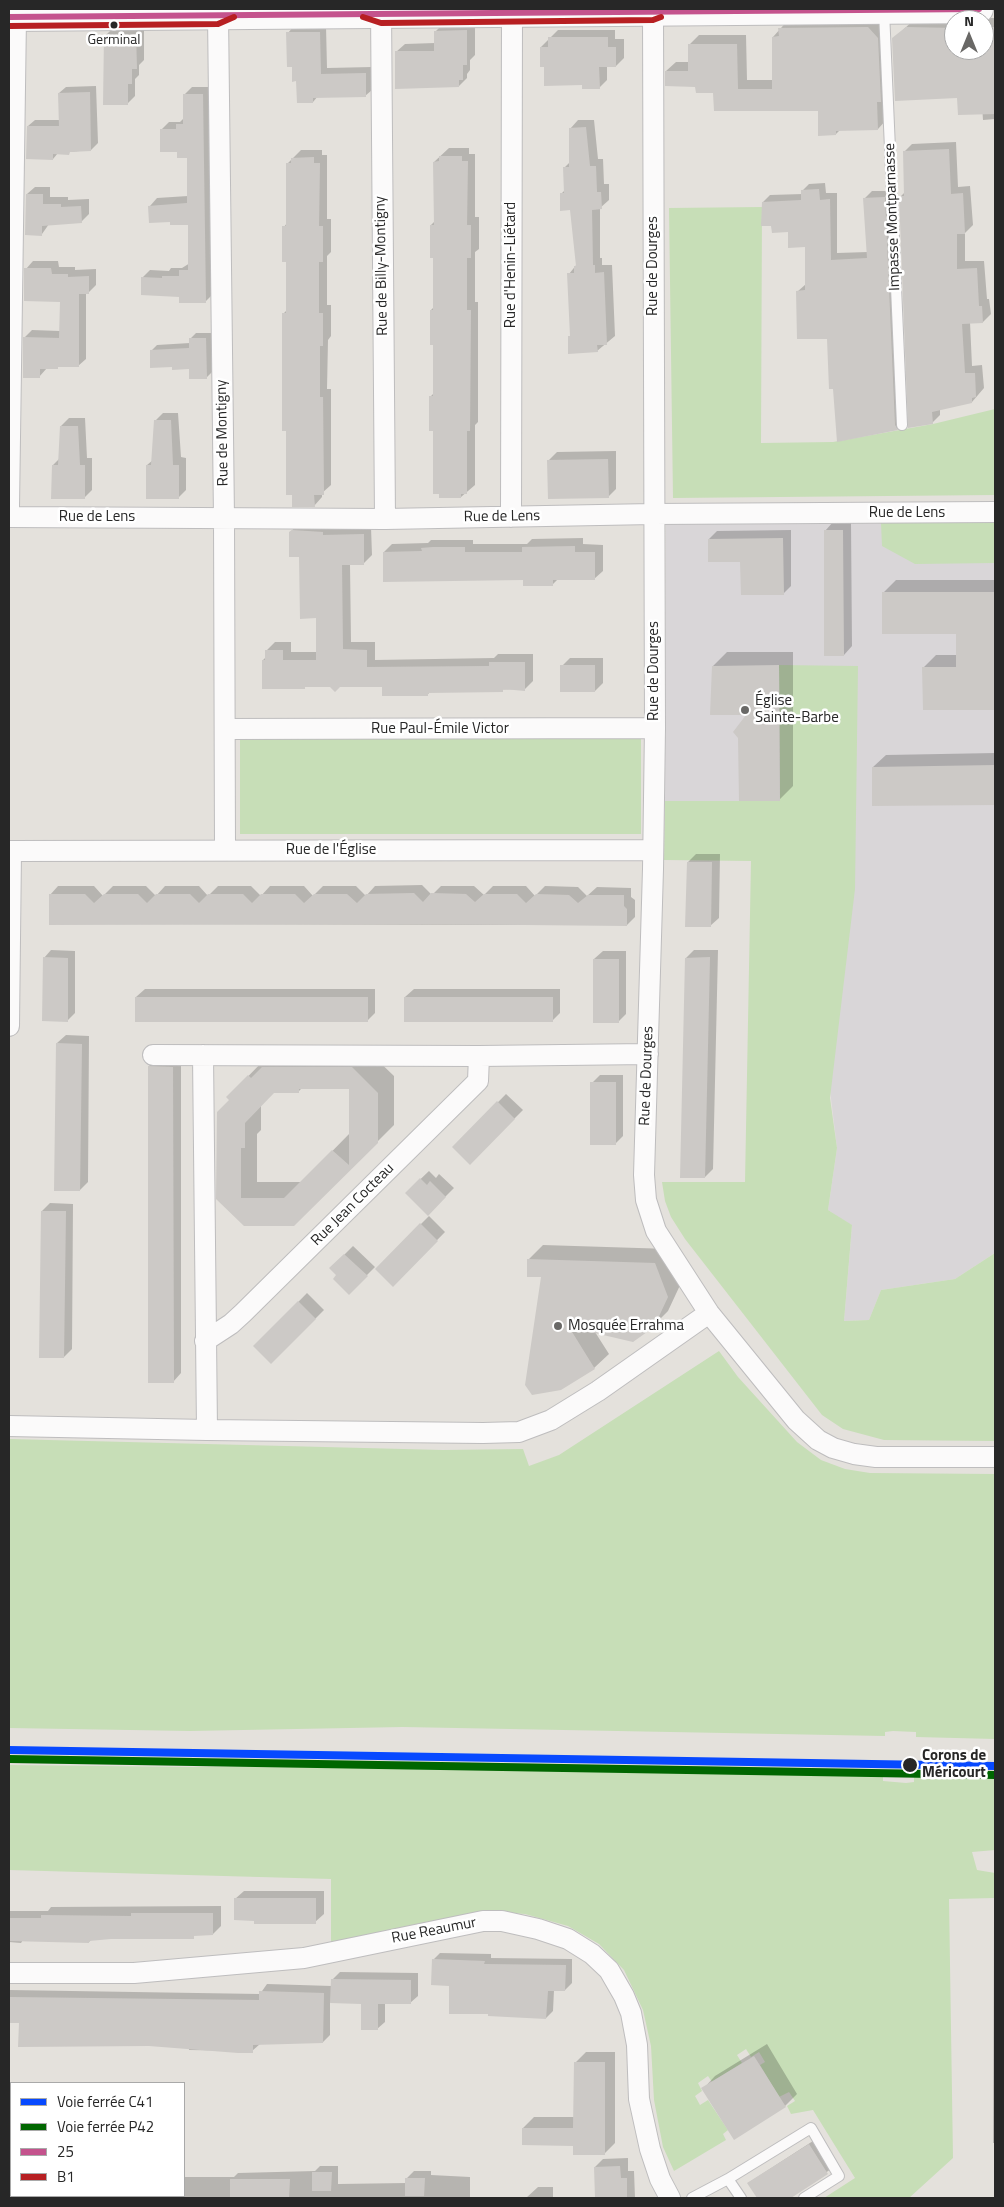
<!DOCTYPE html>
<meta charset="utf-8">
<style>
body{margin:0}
#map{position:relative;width:1004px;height:2207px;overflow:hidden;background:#e4e1dc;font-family:"Titillium Web",sans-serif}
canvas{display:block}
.frame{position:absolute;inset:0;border:10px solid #272727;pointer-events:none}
.legend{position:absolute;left:10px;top:2082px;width:175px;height:115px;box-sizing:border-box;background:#fff;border:1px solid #a9a9a9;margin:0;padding:6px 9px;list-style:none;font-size:15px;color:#272727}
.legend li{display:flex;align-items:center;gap:10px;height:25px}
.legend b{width:25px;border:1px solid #a9a9a9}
.north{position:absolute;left:944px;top:10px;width:50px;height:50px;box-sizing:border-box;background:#fff;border:1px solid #a9a9a9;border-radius:50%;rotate:0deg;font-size:14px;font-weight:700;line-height:20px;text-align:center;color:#272727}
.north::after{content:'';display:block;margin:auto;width:18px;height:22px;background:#696866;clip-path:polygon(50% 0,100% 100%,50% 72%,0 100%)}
</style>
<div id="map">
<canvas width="1004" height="2207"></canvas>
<div class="frame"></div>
<ul class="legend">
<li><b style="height:6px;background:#0749ff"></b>Voie ferrée C41</li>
<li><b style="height:6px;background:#060"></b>Voie ferrée P42</li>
<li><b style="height:6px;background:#c4538d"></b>25</li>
<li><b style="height:6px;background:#b71f22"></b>B1</li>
</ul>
<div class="north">N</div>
</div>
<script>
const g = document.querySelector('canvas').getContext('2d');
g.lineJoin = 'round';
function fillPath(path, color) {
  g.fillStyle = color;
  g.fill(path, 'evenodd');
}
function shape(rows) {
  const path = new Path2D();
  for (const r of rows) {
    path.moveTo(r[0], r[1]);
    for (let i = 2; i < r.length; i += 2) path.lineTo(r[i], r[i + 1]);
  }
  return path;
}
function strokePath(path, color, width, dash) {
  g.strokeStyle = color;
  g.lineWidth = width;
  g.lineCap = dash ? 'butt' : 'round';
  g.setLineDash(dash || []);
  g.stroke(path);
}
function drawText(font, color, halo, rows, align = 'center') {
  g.font = font + ' "Titillium Web",sans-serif';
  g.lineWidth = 5;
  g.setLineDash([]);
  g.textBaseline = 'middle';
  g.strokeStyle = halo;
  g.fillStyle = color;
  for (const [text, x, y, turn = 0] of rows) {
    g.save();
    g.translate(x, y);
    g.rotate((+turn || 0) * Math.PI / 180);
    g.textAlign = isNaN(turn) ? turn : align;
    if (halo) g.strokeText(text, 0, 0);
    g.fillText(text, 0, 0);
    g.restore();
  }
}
fillPath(shape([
 [995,523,995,1253,955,1279,881,1290,869,1320,844,1321,852,1226,828,1210,837,1148,779,666,780,801,665,801,666,524]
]), '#d9d6d8');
fillPath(shape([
 [762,207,761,443,833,442,933,424,995,409,995,495,673,498,669,208],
 [881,523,995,523,995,563,915,564,882,546],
 [779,665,858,666,855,889,830,1098,837,1148,828,1210,852,1225,844,1321,869,1320,881,1290,955,1279,995,1253,995,1441,884,1440,843,1429,822,1415,685,1239,671,1217,665,1201,662,1182,745,1182,751,861,664,860,665,801,780,801],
 [641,736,641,834,240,834,240,737],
 [719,1351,738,1377,797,1442,821,1460,845,1469,870,1473,995,1474,995,1739,916,1737,916,1732,893,1731,885,1732,885,1736,403,1727,190,1731,9,1728,9,1439,443,1450,523,1449,529,1466,559,1455],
 [9,1765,192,1767,360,1765,883,1775,883,1781,906,1783,914,1782,914,1775,995,1777,995,1850,972,1852,977,1870,995,1873,995,1898,949,1899,953,2158,909,2198,824,2198,855,2178,813,2110,791,2114,787,2106,795,2101,789,2092,779,2097,760,2065,765,2062,759,2052,751,2057,746,2049,737,2055,742,2063,712,2082,708,2076,698,2083,702,2091,695,2096,700,2105,708,2100,728,2130,723,2134,726,2140,674,2171,663,2147,654,2100,651,2046,643,2010,624,1970,599,1944,568,1926,525,1914,484,1911,331,1943,331,1879,9,1870]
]), '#c7deb7');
fillPath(shape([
 [878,18,887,29,887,119,878,129,840,130,836,134,819,110,715,92,696,86,666,71,676,62,690,62,689,45,699,35,746,35,747,80,773,80,773,37,789,19],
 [916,18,995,18,995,119,983,120,981,91,893,39],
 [954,20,984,20,984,50,954,50],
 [444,23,475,23,475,55,470,60,470,70,467,74,467,78,459,86,396,52,405,44,435,43,436,31],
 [294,26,326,26,327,68,372,67,372,90,365,96,318,96,313,102,297,80,288,33],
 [144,27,144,60,139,65,139,75,135,79,135,96,128,103,105,36,113,28],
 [558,30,615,30,615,39,624,39,624,58,616,66,607,66,607,80,599,88,583,83,545,66,541,47],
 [96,86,98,143,91,150,58,153,53,159,28,126,35,120,60,120,59,93,66,87],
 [192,87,210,87,213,294,205,302,142,278,150,270,169,271,171,268,182,268,190,263,189,223,171,221,150,206,157,198,188,196,188,156,178,151,161,130,169,122,180,122,184,118,184,95],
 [578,120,594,120,598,159,603,159,604,184,609,184,609,200,600,208,600,258,602,258,602,265,612,265,615,336,597,351,569,337,571,335,569,274,577,264,572,209,561,194,565,190,564,168,570,162,570,129],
 [956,142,958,187,970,186,973,225,965,233,965,261,984,261,987,299,989,299,991,314,983,322,970,322,972,366,982,365,984,388,972,402,940,409,940,415,932,423,900,197,905,192,904,152,912,144],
 [449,148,469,148,469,154,475,154,475,217,479,217,479,249,475,252,475,302,478,302,478,422,475,425,475,485,461,497,434,430,431,396,434,393,434,344,431,310,435,306,435,257,431,225,435,221,434,162],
 [301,150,322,150,322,155,327,155,327,219,331,219,331,252,327,256,327,305,331,305,331,336,328,340,327,389,331,389,331,485,322,493,322,497,314,506,283,314,287,310,287,261,284,227,287,223,287,164],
 [825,183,826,193,837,193,837,253,868,252,865,198,872,191,892,191,904,422,897,429,828,337,797,292,806,284,806,246,763,202,770,195,803,194,802,191,809,184],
 [35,187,50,187,50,197,68,197,68,200,89,199,89,214,81,222,49,224,42,234,27,194],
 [33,261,58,261,59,267,75,267,75,270,96,269,96,285,89,292,86,293,86,359,78,366,60,365,57,368,47,368,39,377,25,337,32,330,60,331,62,301,26,269],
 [196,333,211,333,212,372,206,378,191,368,173,366,151,351,157,345,190,343,190,339],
 [163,413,178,413,181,457,186,458,186,490,178,498,147,465,153,460,155,421],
 [69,418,85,418,87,458,92,458,92,490,84,498,53,465,59,459,61,426],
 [616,451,616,489,608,497,549,460,557,452],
 [833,522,851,522,852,646,844,655,825,531],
 [299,524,371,527,372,555,363,564,350,564,351,642,375,642,375,660,494,658,498,654,533,654,533,681,525,689,431,691,428,694,383,686,307,685,304,688,263,660,266,657,266,651,275,642,291,642,291,652,317,652,318,617,300,556,290,532],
 [791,530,791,586,783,594,742,561,709,539,717,531],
 [583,538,583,544,603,545,603,571,594,579,558,579,552,585,384,552,392,544,428,543,431,540,473,540,473,544,527,544,532,539],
 [896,580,995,580,995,708,924,709,923,668,936,655,957,655,957,633,883,593],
 [727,652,793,652,793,786,779,800,748,713,713,666],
 [570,658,603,658,603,683,595,691,562,666],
 [995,753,995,804,874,805,873,767,886,755],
 [696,854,720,854,719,918,710,926,688,862],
 [422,885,432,895,441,886,474,886,484,895,493,886,526,886,535,896,545,886,578,887,587,896,597,887,631,888,631,897,635,900,635,917,627,925,50,924,50,895,58,886,94,886,103,896,113,886,146,886,156,896,165,886,199,886,208,896,218,886,251,886,261,896,270,886,304,886,313,896,323,886,356,886,366,896,375,886],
 [51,950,75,951,75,1013,67,1021,44,958],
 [694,950,718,950,713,1169,705,1177,686,958],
 [603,951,626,951,626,1014,618,1022,594,959],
 [145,989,375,989,375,1013,367,1021,136,997],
 [414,989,560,989,560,1013,552,1021,405,997],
 [66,1035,89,1036,88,1182,80,1190,57,1043],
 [369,1052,394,1076,394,1125,294,1225,218,1198,230,1100,228,1097,265,1059],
 [302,1088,350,1088,350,1133,302,1182,257,1182,257,1134,261,1130,261,1105,274,1092,298,1092],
 [157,1058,181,1059,181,1373,173,1382,149,1066],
 [600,1075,623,1075,623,1136,615,1144,592,1083],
 [506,1094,523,1110,470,1163,454,1147],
 [429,1171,436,1178,439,1174,454,1188,428,1214,406,1193],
 [50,1203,73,1204,72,1349,64,1357,42,1211],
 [429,1216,445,1232,393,1285,376,1269],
 [543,1245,670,1249,682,1281,668,1311,653,1326,595,1332,609,1354,594,1368,561,1389,542,1275,528,1260],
 [353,1246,375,1267,349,1293,338,1275,331,1268],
 [307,1293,324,1310,271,1363,255,1346],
 [244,1891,324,1891,324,1914,315,1922,235,1899],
 [221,1906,221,1926,213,1934,196,1934,193,1937,111,1937,91,1940,89,1942,23,1940,21,1943,9,1942,9,1911,48,1911,51,1907],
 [995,1917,995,2143,993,2143,994,1918],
 [440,1953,491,1954,491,1958,572,1959,572,1983,565,1990,554,1990,553,2011,546,2018,451,1985,433,1960],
 [340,1972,418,1973,418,1996,410,2003,385,2003,385,2022,377,2029,362,2002,330,2002,330,2035,323,2042,260,2044,252,2051,189,2050,189,2047,9,2021,9,1990,260,1994,267,1984,332,1986,332,1980],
 [767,2044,797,2094,785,2106,703,2089,715,2076],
 [586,2052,615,2052,615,2143,604,2154,523,2128,534,2117,574,2117,575,2063],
 [813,2141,831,2169,789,2198,758,2198,748,2183],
 [628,2158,628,2171,634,2171,635,2198,596,2198,595,2167,603,2159],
 [320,2166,338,2166,338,2184,407,2183,407,2178,414,2171,431,2171,431,2175,470,2177,470,2198,100,2198,100,2196,184,2196,184,2177,234,2177,238,2173,315,2171],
 [538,2187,553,2187,553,2198,526,2198]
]), '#0003');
fillPath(shape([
 [868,27,878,38,881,102,877,102,878,130,836,131,836,135,818,136,818,111,714,111,713,93,696,93,695,87,665,86,665,71,688,71,688,44,737,44,738,89,772,89,772,37,779,36,778,28],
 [906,27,954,28,954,50,984,50,984,27,995,27,995,114,958,115,957,98,895,101,892,38],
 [467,30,467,65,463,65,463,80,459,80,459,87,395,89,395,51,434,51,434,31],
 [286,32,320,32,321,74,366,73,366,97,313,98,313,103,297,103,296,81,292,82,292,67,287,67],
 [136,34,137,69,132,69,132,84,128,84,128,105,103,105,104,35],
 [548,37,608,37,608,47,616,47,616,67,599,67,600,89,582,89,582,85,544,86,544,67,540,67,540,47,548,47],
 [90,92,91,151,70,152,69,155,53,154,53,160,26,159,27,126,59,126,58,93],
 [183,94,203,94,206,303,179,303,179,297,141,295,141,277,162,278,162,276,179,276,179,270,188,270,188,225,170,225,170,222,149,223,148,206,187,203,187,158,177,158,177,152,160,152,160,129,176,129,176,124,183,124],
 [586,127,590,166,596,166,597,192,601,192,602,209,592,210,593,265,595,265,595,273,604,272,607,345,597,345,598,352,568,354,568,336,570,336,567,273,574,273,574,266,576,266,570,210,560,211,560,193,564,193,563,167,569,167,569,128],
 [949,149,951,194,963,193,965,234,957,234,957,269,977,268,979,306,982,306,983,323,962,324,965,373,975,373,976,397,972,398,972,403,932,412,933,424,908,428,899,196,904,196,903,151],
 [439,156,462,156,462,161,468,161,467,225,471,225,471,258,467,258,467,310,471,310,470,431,467,431,467,494,461,494,461,498,439,498,439,494,433,494,433,431,429,431,429,396,433,396,433,345,430,345,430,310,433,310,433,258,430,258,430,225,434,225,433,162,439,161],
 [314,157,314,163,320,163,319,226,323,226,323,262,319,262,319,313,323,313,323,346,320,346,320,397,323,397,324,495,314,495,315,507,292,507,292,495,286,495,286,431,282,431,282,313,286,313,286,262,282,262,282,226,286,226,286,163,291,163,291,158],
 [819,189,820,200,830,199,831,260,867,258,863,198,885,197,895,425,898,430,837,442,833,389,829,389,827,339,797,339,796,291,805,290,805,247,788,248,788,232,772,233,771,226,761,226,762,202,801,200,801,190],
 [26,194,43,194,43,204,61,204,61,207,81,206,82,223,42,226,42,236,25,235],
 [24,268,51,268,52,274,68,274,68,277,89,276,89,294,79,294,79,367,58,367,58,369,40,369,40,378,23,378,23,337,59,338,60,302,24,301],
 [189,338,206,338,207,379,189,379,189,369,172,370,172,367,150,368,150,350,189,348],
 [154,420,171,420,173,465,179,465,179,499,146,499,146,465,151,465],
 [60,426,78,426,80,465,85,465,85,499,51,499,52,465,58,465],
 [608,459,609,498,548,499,547,460],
 [292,530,323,532,323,535,364,534,364,565,342,565,343,649,367,650,367,667,489,666,489,662,525,662,525,691,503,689,503,692,428,693,428,696,382,696,382,687,340,687,335,692,330,687,305,687,305,689,262,689,262,660,265,660,265,650,283,650,283,660,316,660,316,618,300,619,299,557,289,557,289,532],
 [824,530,843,530,844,656,824,656],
 [783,538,784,595,741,595,740,562,708,562,708,539],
 [575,546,575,552,595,552,595,580,553,580,553,586,523,586,523,580,383,582,383,552,422,551,421,548,433,547,465,547,465,552,522,552,522,547],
 [882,592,995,592,995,710,923,710,922,667,956,667,956,634,882,634],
 [560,665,595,665,595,692,560,692],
 [779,665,780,801,739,801,738,738,733,732,746,715,710,715,712,666],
 [995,765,995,805,872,806,872,767],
 [687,862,712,862,711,927,685,927],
 [414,893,423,902,431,893,466,894,475,902,484,894,517,894,526,903,536,894,569,895,578,903,588,895,624,895,624,906,627,909,627,926,422,924,49,925,49,894,85,894,94,903,104,894,138,894,147,903,156,894,190,894,199,903,208,894,243,894,252,903,261,894,295,894,304,903,314,894,347,894,357,903,366,894],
 [43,957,68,958,68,1022,42,1021],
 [710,957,705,1178,680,1178,685,958],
 [593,959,619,959,619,1023,593,1023],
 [135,997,368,997,368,1022,135,1022],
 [404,997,553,997,553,1022,404,1022],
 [56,1043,82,1044,80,1191,54,1191],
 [148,1066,173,1067,174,1383,148,1383],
 [262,1067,352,1067,378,1093,378,1143,294,1226,244,1226,216,1199,217,1112,229,1100,226,1097,248,1075,251,1078],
 [299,1089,349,1089,349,1165,332,1150,284,1198,241,1198,241,1148,245,1148,245,1123,274,1093,299,1093],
 [590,1082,616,1082,616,1145,590,1145],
 [497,1101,515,1119,470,1165,452,1147],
 [420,1178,427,1185,430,1181,446,1197,428,1216,405,1193],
 [41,1211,66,1211,64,1358,39,1358],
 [420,1223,438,1241,393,1287,375,1269],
 [344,1254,368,1276,349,1295,333,1279,336,1275,329,1268],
 [527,1259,655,1263,668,1297,654,1327,633,1342,569,1327,595,1369,561,1390,532,1395,525,1385,541,1277,527,1277],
 [298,1301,316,1319,271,1364,253,1346],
 [234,1898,316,1898,316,1924,254,1924,254,1921,234,1920],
 [131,1913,213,1913,213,1935,194,1936,194,1939,111,1939,89,1941,89,1943,9,1941,9,1918,41,1918,41,1915,131,1916],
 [432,1959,485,1961,484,1964,566,1965,565,1991,548,1991,546,2019,488,2016,488,2014,449,2014,449,1986,431,1985],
 [331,1979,411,1980,411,2004,378,2004,378,2030,361,2030,361,2004,330,2003],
 [259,1991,324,1993,323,2043,253,2045,253,2053,238,2053,149,2046,18,2047,19,2023,9,2023,9,1997,259,2000],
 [754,2056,786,2107,734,2140,701,2088],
 [574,2062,605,2062,605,2155,573,2155,573,2146,522,2145,522,2128,573,2128],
 [809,2144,828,2174,791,2198,757,2198,747,2183],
 [620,2166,621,2178,627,2178,627,2198,595,2198,594,2167],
 [312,2172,332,2172,331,2191,312,2191],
 [405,2178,425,2178,424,2196,405,2196],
 [230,2179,290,2179,289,2198,230,2198]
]), '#ccc9c6');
const service = shape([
 [884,11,902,425],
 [728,2179,741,2198],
 [692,2198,728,2179,811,2128,839,2176,804,2198]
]);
const minor = shape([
 [381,9,385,519],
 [653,11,655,728,653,869,644,1175,646,1200,656,1231,709,1313,796,1420,818,1440,833,1448,854,1454,876,1457,995,1457],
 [218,15,224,518,225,850],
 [9,507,16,17],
 [9,517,385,519,653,514,995,512],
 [511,517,512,13],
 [225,729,655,728],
 [9,851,652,850],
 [9,1026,11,851],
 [153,1055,479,1056,648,1054],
 [203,1055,207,1430],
 [205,1341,231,1324,243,1313,478,1081,479,1056],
 [9,1426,207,1430,483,1433,519,1432,551,1420,598,1391,709,1313],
 [9,1973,134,1973,304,1958,483,1921,502,1921,538,1929,568,1939,592,1954,609,1970,624,1996,631,2013,637,2045,639,2099,650,2149,660,2179,670,2198]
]);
const secondary = shape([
 [9,17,979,9]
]);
strokePath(service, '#bebdbe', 12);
strokePath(minor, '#bebdbe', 22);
strokePath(secondary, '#bebdbe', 30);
strokePath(service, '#fbfafa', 10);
strokePath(minor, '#fbfafa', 20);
strokePath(secondary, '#fbfafa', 28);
strokePath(shape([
 [9,17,979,9]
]), '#c4538d', 6);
strokePath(shape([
 [363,17,381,23,653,20,661,17],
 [9,26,218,24,234,17]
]), '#b71f22', 6);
strokePath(shape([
 [9,1750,995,1766]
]), '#0749ff', 8);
strokePath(shape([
 [9,1759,995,1775]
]), '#060', 8);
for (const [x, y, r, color] of [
 [114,25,4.5,"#272727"],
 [745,710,5,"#696866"],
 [558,1326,5,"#696866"],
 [910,1765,8,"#272727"]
]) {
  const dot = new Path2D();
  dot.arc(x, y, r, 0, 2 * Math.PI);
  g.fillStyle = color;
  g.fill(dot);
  strokePath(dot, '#fff', 2);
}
drawText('14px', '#272727', '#fff', [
 ["Germinal",114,41]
]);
drawText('15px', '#272727', '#fff', [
 ["Impasse Montparnasse",893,217,-92],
 ["Rue d'Henin-Liétard",511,265,-90],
 ["Rue de Billy-Montigny",382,266,-91],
 ["Rue de Dourges",653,266,-90],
 ["Rue de Montigny",223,433,-91],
 ["Rue de Lens",907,513],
 ["Rue de Lens",97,517],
 ["Rue de Lens",502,517,-1],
 ["Rue de Dourges",654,671,-90],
 ["Rue Paul-Émile Victor",440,729],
 ["Rue de l'Église",331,850],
 ["Rue de Dourges",647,1076,-88],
 ["Rue Jean Cocteau",353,1205,-45],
 ["Rue Reaumur",434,1931,-11]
]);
drawText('15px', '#272727', '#fff', [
 ["Église",755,701],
 ["Sainte-Barbe",755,718],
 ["Mosquée Errahma",568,1326]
], 'left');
drawText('bold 15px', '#272727', '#fff', [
 ["Corons de",922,1756],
 ["Méricourt",922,1773]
], 'left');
</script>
